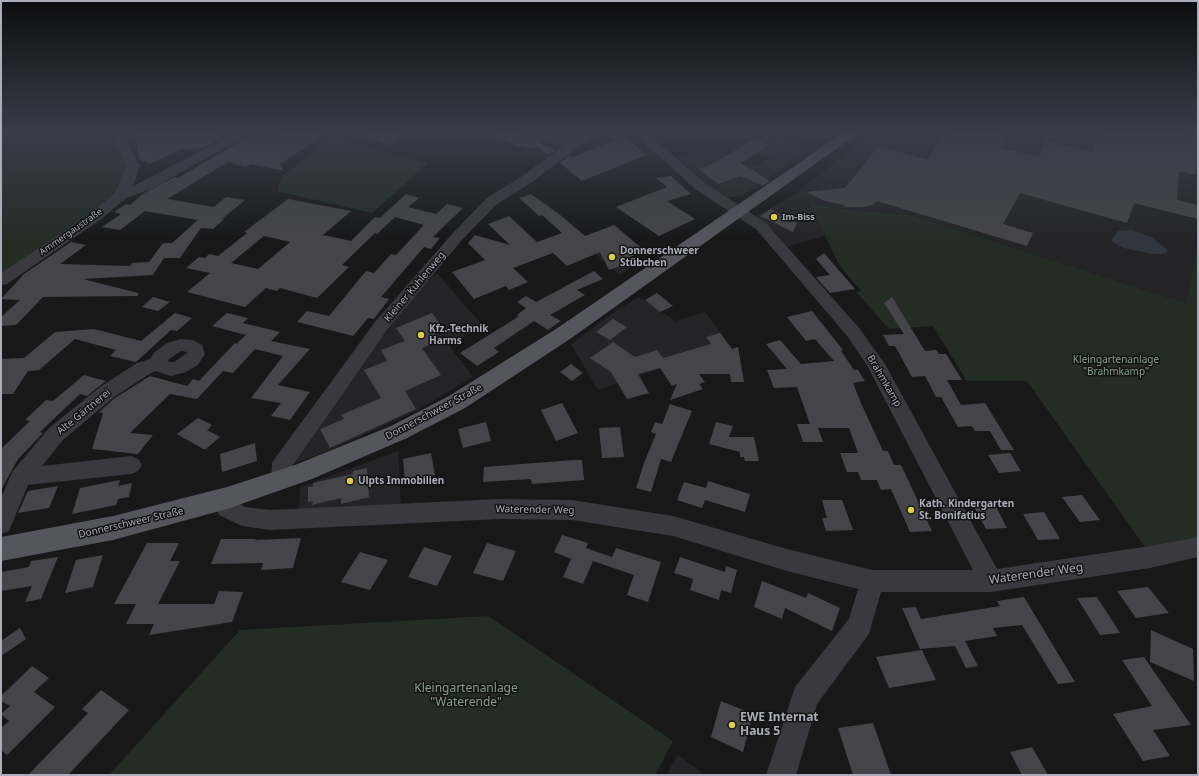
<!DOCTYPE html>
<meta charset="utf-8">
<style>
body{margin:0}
#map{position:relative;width:1199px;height:776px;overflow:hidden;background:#181819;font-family:"Noto Sans",sans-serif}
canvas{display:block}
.frame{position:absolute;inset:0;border:2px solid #abadb8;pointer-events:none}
</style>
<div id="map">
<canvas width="1199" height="776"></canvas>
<div class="frame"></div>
</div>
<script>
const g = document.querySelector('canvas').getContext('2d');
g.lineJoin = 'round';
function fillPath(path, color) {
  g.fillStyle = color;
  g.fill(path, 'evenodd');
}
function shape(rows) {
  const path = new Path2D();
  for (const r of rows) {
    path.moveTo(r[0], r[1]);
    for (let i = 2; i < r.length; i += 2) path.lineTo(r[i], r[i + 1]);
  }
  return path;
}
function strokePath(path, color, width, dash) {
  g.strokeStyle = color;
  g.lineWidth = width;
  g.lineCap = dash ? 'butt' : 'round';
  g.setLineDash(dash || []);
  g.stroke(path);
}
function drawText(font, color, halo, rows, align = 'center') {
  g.font = font + ' "Noto Sans",sans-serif';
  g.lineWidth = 3;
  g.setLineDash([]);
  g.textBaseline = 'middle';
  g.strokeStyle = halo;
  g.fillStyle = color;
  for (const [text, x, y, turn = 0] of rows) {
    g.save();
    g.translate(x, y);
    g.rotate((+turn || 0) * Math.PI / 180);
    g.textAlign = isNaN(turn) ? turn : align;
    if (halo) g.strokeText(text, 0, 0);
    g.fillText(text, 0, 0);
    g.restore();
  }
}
fillPath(shape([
 [869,132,1198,132,1198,243,1186,303,911,215,835,208,808,202,825,236,787,247,773,230,755,217,792,196,842,157],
 [781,138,812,149,744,195,727,197,709,186,676,157,711,149,745,165,749,163,756,166,769,158,757,153],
 [612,246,636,264,620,275,593,252],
 [437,273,484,327,447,343,473,377,418,410,331,450,295,463,333,403,416,292],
 [639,297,675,321,705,312,732,348,649,372,598,390,571,344,620,308],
 [398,451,401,509,299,511,300,487],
 [678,755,705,775,666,775]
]), '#242426');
fillPath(shape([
 [1,132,113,132,129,167,117,196,1,277],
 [523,132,586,132,563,149],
 [329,137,428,163,372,213,277,191,281,177,301,162],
 [808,202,835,208,911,215,1186,303,1198,243,1198,537,1145,547,1027,381,967,381,933,326,889,329,856,292,861,291,840,266],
 [488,616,673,741,655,775,109,775,240,630]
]), '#242c26');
fillPath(shape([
 [1132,230,1154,238,1157,242,1168,250,1165,254,1152,254,1124,248,1111,241,1118,231]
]), '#31363e');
fillPath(shape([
 [135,132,222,132,214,143,203,148,183,149,149,164,139,159],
 [273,132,330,132,280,164,284,171,250,164,246,167,228,162,167,199,214,207,226,197,245,200,222,219,224,219,213,229,201,228,180,258,164,258,153,275,83,279,138,293,138,296,43,297,16,325,1,326,1,317,20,300,1,299,24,274,71,242,86,245,60,264,130,266,132,263,149,262,163,243,172,243,198,220,145,211,120,230,102,227,121,214,114,212,126,204,130,205,144,193,175,177,178,178,254,133,272,137],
 [355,132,413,132,387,145],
 [484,132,520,132,539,139,537,141,543,143,541,144,556,150,548,155,537,146,531,149,521,146,519,147],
 [948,132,995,132,1007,135,1001,148,1039,157,1045,141,1094,152,1098,132,1175,132,1198,137,1196,175,1179,171,1177,200,1198,205,1198,219,1134,203,1127,223,1020,193,1003,224,1033,233,1027,246,877,201,872,205,864,207,845,207,844,205,825,201,806,192,845,188,879,146,928,160,943,136,946,136],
 [624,133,640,150,646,155,582,181,560,163,570,155,573,157,615,140,611,136],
 [754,139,770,145,741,163,770,181,763,186,741,176,718,184,698,169,708,166],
 [671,176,691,194,667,201,695,219,659,236,616,207,667,187,656,178],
 [406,194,419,198,408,207,436,214,447,204,463,208,433,237,440,238,431,249,424,247,381,297,389,299,374,319,368,318,353,336,297,322,307,311,329,316,366,271,374,273,391,254,396,255,424,225,395,217,377,234,375,233,342,265,349,267,317,298,280,288,277,291,266,288,245,307,187,292,210,273,186,268,199,257,205,258,209,254,218,256,247,233,244,232,288,199,351,211,323,235,351,241,375,217,380,218],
 [264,236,290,242,258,269,231,263],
 [531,194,559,214,585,236,614,225,645,251,623,260,626,264,609,270,600,252,567,266,553,253,513,268,528,282,509,290,506,286,474,299,452,272,485,260,468,243,475,235,510,245,488,224,509,216,537,242,562,233,542,215,539,216,519,198],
 [771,209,797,223,793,232,760,216],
 [824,253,855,289,830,293,821,283,816,277,830,275,816,259],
 [594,271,603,279,577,290,585,295,550,315,561,321,548,330,534,321,494,348,499,352,477,366,460,353,518,317,517,315,526,308,517,302,526,296,536,302],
 [657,293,673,306,660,312,645,300],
 [153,297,170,302,158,311,142,307],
 [892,297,925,351,936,350,939,354,946,354,962,380,947,380,961,405,985,403,1014,450,1001,450,990,431,975,431,972,426,958,427,941,397,936,397,925,376,912,377,895,346,889,346,883,335,904,334,884,303],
 [812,311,843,350,841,351,854,370,858,370,865,381,853,383,861,403,883,451,888,451,894,465,901,465,932,531,910,532,891,489,881,490,877,480,861,480,858,472,847,472,840,453,858,453,849,428,818,428,823,442,803,442,797,424,810,424,797,387,774,388,767,370,787,369,766,344,780,340,801,364,834,361,815,339,806,341,787,317],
 [175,313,192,318,177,331,171,330,136,362,110,356,116,350,75,339,39,370,28,371,13,394,1,394,1,359,24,358,55,332,94,329,141,341],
 [227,313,248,318,243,323,280,332,271,341,310,349,278,385,310,392,290,420,271,416,281,403,251,398,283,356,255,349,233,373,223,371,197,399,170,394,130,433,153,435,138,454,92,449,103,413,99,412,115,398,150,376,187,386,193,379,199,381,235,343,236,344,246,335,212,326],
 [432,313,444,329,435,333,441,340,422,348,441,375,405,391,416,409,330,448,320,429,344,419,341,415,381,398,364,370,387,361,381,350,405,341,396,328],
 [613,319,627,327,610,340,596,332],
 [720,333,732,349,738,347,744,382,731,382,730,374,699,374,705,382,699,384,703,389,670,400,677,384,672,386,660,368,638,374,649,393,627,399,611,372,590,358,613,342,635,357,657,350,663,358,711,344,706,337],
 [571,364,583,373,572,381,560,372],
 [84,375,106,381,87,396,80,394,40,432,43,433,18,459,1,490,1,449,30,421,25,420,46,400,53,401],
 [562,403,578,433,556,441,541,410],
 [670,404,692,411,684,430,671,462,661,459,651,492,636,488,644,463,656,434,651,432,655,422,662,424],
 [198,418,212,425,207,430,220,437,206,449,203,449,177,434],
 [486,422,491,441,463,448,458,429],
 [716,422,733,426,729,437,754,437,759,461,745,461,744,457,740,457,740,452,709,444],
 [620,427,624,457,602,458,599,428],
 [255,443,257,461,222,472,220,454],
 [431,453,435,475,405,482,403,459],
 [1010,453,1021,471,999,473,988,455],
 [573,460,582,460,584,480,532,484,531,479,483,482,484,467],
 [367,468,369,497,341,504,341,498,312,505,313,501,308,502,308,487,313,487,313,483,353,474,353,471],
 [120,480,118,486,132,483,129,497,118,499,116,505,72,514,80,488],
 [708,481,750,494,745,512,705,500,702,508,677,500,684,482,706,488],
 [58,486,49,508,18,513,28,491],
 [1082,495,1100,520,1080,522,1062,497],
 [822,500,842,500,853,530,826,531,822,518,827,518],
 [993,501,1007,528,986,529,972,503],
 [1044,512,1060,539,1038,540,1023,514],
 [562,535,588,543,586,548,612,557,616,548,661,562,648,602,627,595,634,575,593,561,583,584,563,577,571,559,554,552],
 [301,538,293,568,261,570,263,563,211,564,221,539,256,539,255,540],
 [147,543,179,543,170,561,180,561,158,604,214,604,219,591,243,592,232,622,149,635,154,624,126,624,136,604,114,604],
 [487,543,516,551,503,581,473,573],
 [424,547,452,556,437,586,408,577],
 [360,552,388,560,370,590,341,582],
 [103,555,93,587,65,593,76,560],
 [58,557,41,599,25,602,32,586,1,591,1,572,29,567,31,561],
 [680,557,725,572,726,566,737,570,731,593,721,590,719,600,690,590,693,579,674,573],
 [762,581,806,598,808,593,840,608,832,631,785,608,782,619,754,607],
 [1148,587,1169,613,1136,618,1117,591],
 [1024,597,1075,682,1058,684,1022,625,993,628,997,636,965,641,978,666,966,668,955,646,920,649,902,608,916,607,921,619,1000,606,997,601],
 [1097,597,1120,633,1100,635,1077,598],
 [20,628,26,639,1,656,1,641],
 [1151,630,1193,649,1194,681,1150,662],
 [922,650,936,680,889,688,876,657],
 [1144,657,1191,725,1153,730,1170,756,1143,761,1113,714,1152,706,1122,660],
 [32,666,49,678,34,692,55,707,7,755,1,750,1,728,9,721,1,714,10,706,1,701,1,696],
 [101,690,129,710,68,775,28,775,88,713,82,709],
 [721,701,753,714,743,752,711,737],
 [873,723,891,775,853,775,838,728],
 [1032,747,1048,775,1022,775,1010,752]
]), '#454549');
fillPath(shape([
 [111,132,123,132,140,166,133,186,238,132,253,132,153,188,126,198,100,220,7,284,1,285,1,273,90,214,115,193,126,166,111,132],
 [583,132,597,132,531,183,497,204,462,240,387,330,351,382,293,465,293,480,290,486,282,489,274,486,271,480,272,463,276,457,375,322,452,234,487,198,521,177,583,132],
 [633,132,646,132,705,183,766,223,860,329,885,364,997,569,1150,546,1198,537,1198,557,1150,568,991,592,881,592,869,634,817,704,796,775,766,775,795,687,849,619,858,589,787,571,673,536,572,520,500,519,270,530,242,526,219,515,216,508,216,498,219,491,227,489,235,491,238,503,245,507,270,510,500,499,572,500,673,516,787,549,872,570,973,570,868,367,848,337,756,229,695,189,633,132],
 [181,339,193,340,202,345,205,354,198,365,186,372,171,376,156,371,151,373,114,397,63,440,42,466,131,456,138,459,142,465,138,471,131,474,28,485,9,531,1,534,1,498,10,477,13,471,49,428,100,387,137,363,150,359,155,352,167,343,181,339],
 [181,351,187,352,187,353,174,362,169,362,168,360,181,351]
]), '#39393e');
fillPath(shape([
 [844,132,860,132,570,339,465,408,407,438,312,479,227,509,113,540,1,561,1,537,113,516,227,487,295,465,391,426,449,396,556,329,844,132]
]), '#55555d');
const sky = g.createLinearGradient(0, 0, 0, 241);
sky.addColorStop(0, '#0d0d0e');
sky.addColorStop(0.55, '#373d49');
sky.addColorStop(1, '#373d4900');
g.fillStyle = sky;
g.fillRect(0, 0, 1199, 241);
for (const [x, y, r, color] of [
 [774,217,4,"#dfcc4b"],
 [612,257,4,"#dfcc4b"],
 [421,335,4,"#dfcc4b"],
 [350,481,4,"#dfcc4b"],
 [911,510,4,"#dfcc4b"],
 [732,725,4,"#dfcc4b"]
]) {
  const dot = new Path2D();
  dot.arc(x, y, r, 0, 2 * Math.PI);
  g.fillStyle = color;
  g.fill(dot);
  strokePath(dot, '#131314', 1.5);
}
drawText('bold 9px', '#abadb8', '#131314', [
 ["Im-Biss",782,217]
], 'left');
drawText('9px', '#abadb8', '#131314', [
 ["Ammergaustraße",71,232,-35]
]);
drawText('bold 10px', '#abadb8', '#131314', [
 ["Donnerschweer",620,251],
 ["Stübchen",620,263],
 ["Kfz.-Technik",429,329],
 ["Harms",429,341],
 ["Ulpts Immobilien",358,481],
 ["Kath. Kindergarten",919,504],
 ["St. Bonifatius",919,516]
], 'left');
drawText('10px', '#abadb8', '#131314', [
 ["Kleiner Kuhlenweg",415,287,-50],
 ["Brahmkamp",884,381,60],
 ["Alte Gärtnerei",84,412,-39],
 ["Donnerschweer Straße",434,412,-28],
 ["Waterender Weg",535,510,1],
 ["Donnerschweer Straße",131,523,-13]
]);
drawText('10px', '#85a18c', '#131314', [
 ["Kleingartenanlage",1116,360],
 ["\"Brahmkamp\"",1116,372]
]);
drawText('12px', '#abadb8', '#131314', [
 ["Waterender Weg",1036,574,-8]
]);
drawText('12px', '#85a18c', '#131314', [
 ["Kleingartenanlage",466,689],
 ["\"Waterende\"",466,703]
]);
drawText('bold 12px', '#abadb8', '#131314', [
 ["EWE Internat",740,718],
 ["Haus 5",740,732]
], 'left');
</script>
